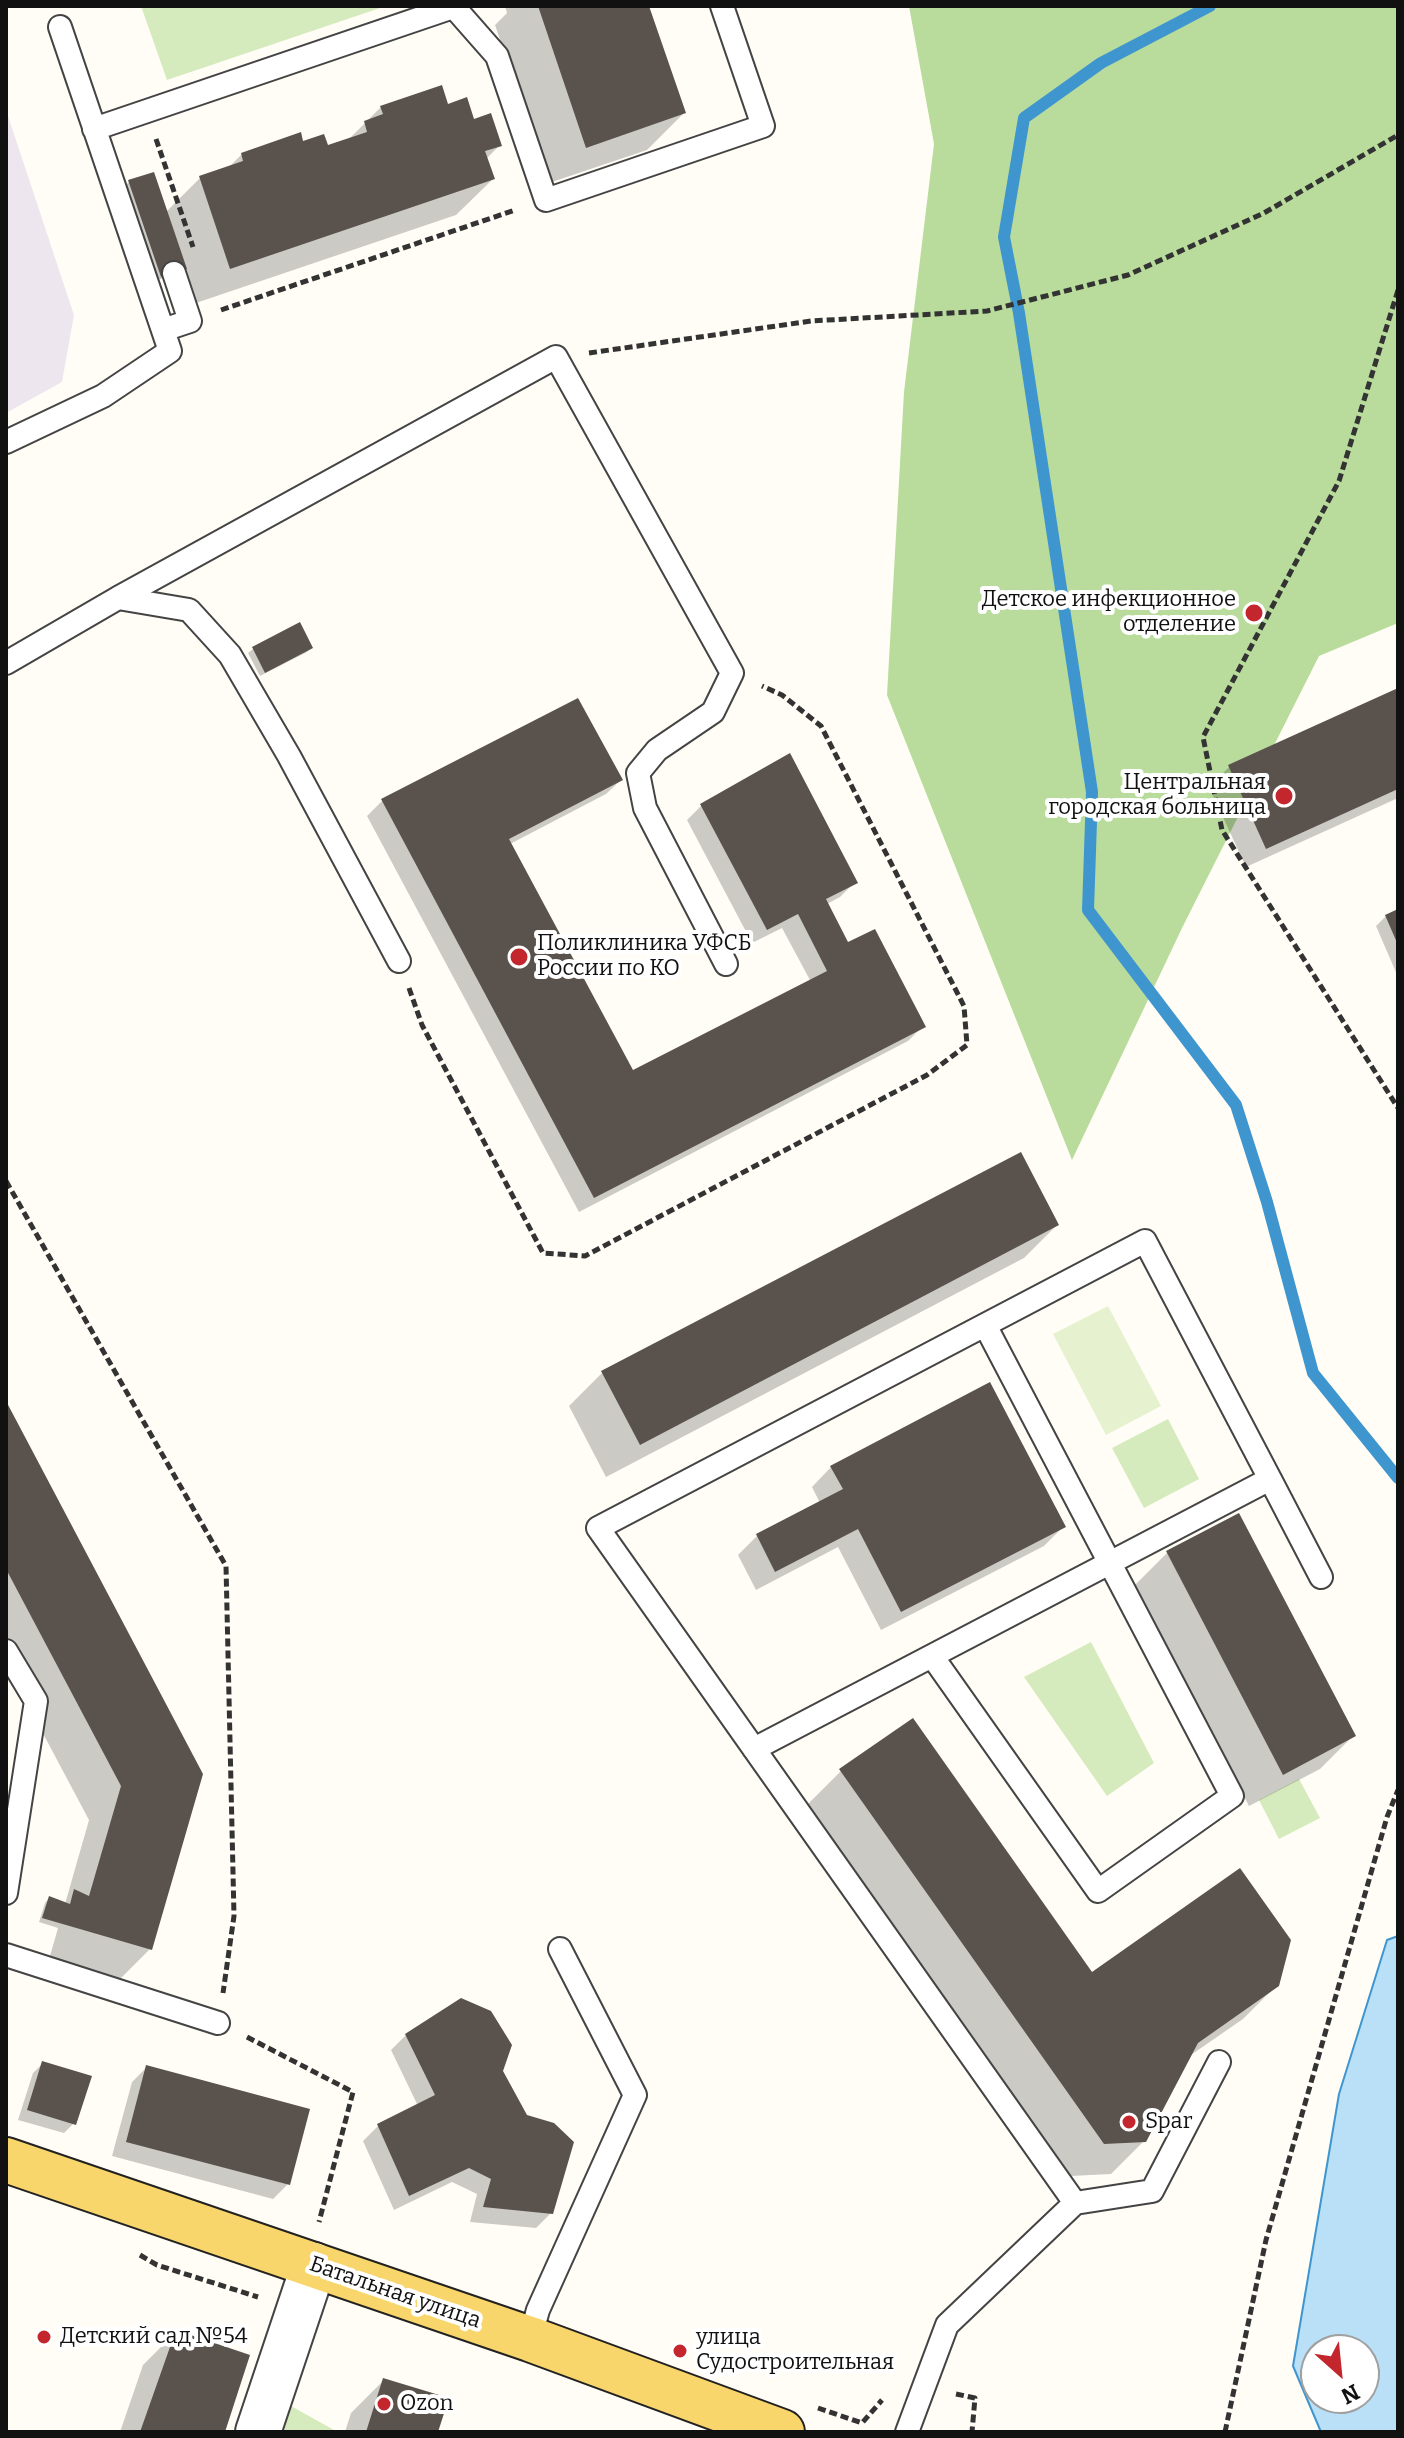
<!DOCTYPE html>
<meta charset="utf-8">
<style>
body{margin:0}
#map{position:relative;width:1404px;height:2438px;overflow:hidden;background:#fffdf5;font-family:Bitter,serif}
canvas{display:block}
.frame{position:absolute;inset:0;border:8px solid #111;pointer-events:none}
.north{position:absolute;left:1300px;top:2334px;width:80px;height:80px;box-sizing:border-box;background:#fff;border:2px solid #a0a0a0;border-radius:50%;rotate:153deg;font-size:22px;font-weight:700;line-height:32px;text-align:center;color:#111}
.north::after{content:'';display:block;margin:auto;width:28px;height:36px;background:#c4262e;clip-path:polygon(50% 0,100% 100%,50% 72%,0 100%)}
</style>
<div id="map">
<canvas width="1404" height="2438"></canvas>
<div class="frame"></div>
<div class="north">N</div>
</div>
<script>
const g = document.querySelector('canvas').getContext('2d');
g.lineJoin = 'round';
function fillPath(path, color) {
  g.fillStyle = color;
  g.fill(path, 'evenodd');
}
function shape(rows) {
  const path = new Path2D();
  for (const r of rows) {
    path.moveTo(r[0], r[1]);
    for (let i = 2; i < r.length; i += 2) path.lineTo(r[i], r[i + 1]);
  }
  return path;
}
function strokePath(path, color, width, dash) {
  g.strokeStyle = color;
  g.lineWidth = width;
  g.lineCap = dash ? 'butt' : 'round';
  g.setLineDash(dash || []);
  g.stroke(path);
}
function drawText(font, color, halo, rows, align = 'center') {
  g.font = font + ' Bitter,serif';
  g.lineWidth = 8;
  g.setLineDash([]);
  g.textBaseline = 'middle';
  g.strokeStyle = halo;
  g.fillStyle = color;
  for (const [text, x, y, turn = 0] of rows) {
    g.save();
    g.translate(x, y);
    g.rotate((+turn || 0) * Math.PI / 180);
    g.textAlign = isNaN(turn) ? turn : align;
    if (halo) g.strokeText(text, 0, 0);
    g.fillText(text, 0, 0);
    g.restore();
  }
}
fillPath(shape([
 [6,110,74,315,62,382,6,413]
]), '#eee6ef');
fillPath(shape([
 [141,6,386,6,167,80],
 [1168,1419,1199,1479,1144,1508,1112,1448],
 [1091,1642,1154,1763,1107,1796,1024,1677],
 [1299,1779,1320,1818,1279,1839,1259,1800],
 [291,2406,334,2430,334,2432,281,2432]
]), '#d5ebbd');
fillPath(shape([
 [909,6,1398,6,1398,623,1319,656,1183,926,1072,1160,887,695,904,392,934,144]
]), '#b9dc9c');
fillPath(shape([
 [1108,1306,1161,1406,1106,1435,1053,1334]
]), '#e6f2cf');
const water = shape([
 [1398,1936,1398,2432,1321,2432,1293,2366,1339,2094,1387,1940,1398,1936],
 [1316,2350,1364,2350,1364,2398,1316,2398,1316,2350]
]);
fillPath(water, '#b9e0f7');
strokePath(water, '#3f96cf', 2);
fillPath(shape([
 [505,6,647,6,684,113,647,150,549,183,495,25,507,13],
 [447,106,500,145,486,159,493,179,456,215,193,304,180,273,157,280,125,186,129,182,165,213,200,178,228,168,242,154,302,143,326,147,347,141,381,107],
 [299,625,311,648,307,652,260,676,248,653,253,649],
 [1398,690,1398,798,1246,867,1209,787,1229,767],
 [621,780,606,794,510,844,632,1073,811,982,782,928,752,943,687,820,702,805,855,882,840,897,827,904,847,945,923,1026,908,1041,579,1212,367,816,382,801],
 [1398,911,1398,977,1376,926,1386,916],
 [1057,1225,1024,1258,606,1477,569,1406,602,1373],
 [6,1405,201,1774,150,1949,117,1982,48,1963,58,1928,39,1922,45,1903,49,1898,65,1904,89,1820,6,1664],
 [831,1467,1064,1526,1044,1546,881,1630,838,1547,756,1590,738,1555,757,1536,820,1503,812,1487],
 [1238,1516,1353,1736,1320,1769,1249,1806,1134,1586,1167,1553],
 [841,1771,1092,1975,1277,1985,1243,2019,1188,2057,1145,2140,1111,2174,1071,2176,808,1804],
 [406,2035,501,2071,551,2213,536,2228,470,2222,477,2194,452,2182,394,2210,363,2141,378,2126,418,2106,391,2050],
 [43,2063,74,2123,64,2133,18,2120,33,2073],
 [147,2067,288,2184,273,2199,112,2156,132,2082],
 [176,2332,223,2432,120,2432,143,2365],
 [384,2380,436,2432,345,2432,351,2413]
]), '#0003');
strokePath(shape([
 [1210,6,1101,63,1024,118,1004,237,1019,313,1092,792,1088,910,1236,1105,1267,1202,1313,1373,1398,1478]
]), '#3f96cf', 12);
fillPath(shape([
 [538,6,649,6,686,113,586,148],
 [442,85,448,104,467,97,474,119,491,113,502,146,485,151,495,179,230,269,199,176,243,161,241,153,301,132,303,141,324,134,328,145,367,132,364,121,383,114,380,106],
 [154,172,187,269,161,277,128,180],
 [300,622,313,648,265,673,252,647],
 [1398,688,1398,789,1266,849,1228,765],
 [578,698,623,780,509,839,633,1070,827,971,798,914,767,930,700,804,790,753,858,883,826,899,848,942,875,929,926,1027,594,1198,381,799],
 [1398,909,1398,945,1385,915],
 [1021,1152,1059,1225,640,1445,601,1371],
 [990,1382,1066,1527,901,1612,858,1529,775,1572,756,1534,843,1489,830,1466],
 [6,1401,203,1774,152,1950,42,1918,49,1896,70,1904,74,1889,89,1896,121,1786,6,1569],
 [1239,1513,1356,1736,1283,1775,1166,1551],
 [913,1718,1092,1972,1240,1868,1291,1940,1279,1986,1198,2043,1146,2142,1104,2144,839,1769],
 [461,1998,491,2011,512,2045,503,2071,527,2115,554,2123,574,2142,553,2214,483,2207,491,2179,469,2168,409,2196,377,2124,435,2095,405,2034],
 [42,2061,92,2076,76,2125,27,2110],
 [146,2065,310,2109,290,2185,126,2142],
 [176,2330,250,2355,225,2432,140,2432],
 [383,2378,449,2398,438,2432,366,2432]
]), '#5a524d');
const service = shape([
 [453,6,497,56,546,200,763,126,722,6],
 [94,129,453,7],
 [163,330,190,321,174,273],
 [6,442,103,396,170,351,60,27],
 [118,598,556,357,732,673,713,712,657,750,638,773,645,808,726,964],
 [6,663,118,598,189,610,230,655,289,756,399,961],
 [1270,1479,1321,1577],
 [6,1651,36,1701,6,1893],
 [932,1656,1098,1891,1232,1796,985,1325],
 [754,1749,1270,1479,1145,1241,598,1528,1075,2203],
 [6,1955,218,2023],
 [530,2339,538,2310,635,2095,560,1949],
 [907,2432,947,2325,1075,2203,1152,2191,1219,2062]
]);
const minor = shape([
 [258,2432,314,2265]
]);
const primary = shape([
 [6,2160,530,2339,782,2432]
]);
strokePath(service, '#444', 26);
strokePath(minor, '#444', 48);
strokePath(primary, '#222', 48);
strokePath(shape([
 [156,139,193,247],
 [1398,290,1339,481,1203,737,1222,830,1398,1108],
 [221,310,515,210],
 [589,353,811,321,987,311,1128,275,1264,213,1398,135],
 [409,988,422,1025,543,1253,585,1256,927,1075,967,1045,964,1006,821,726,782,695,762,686],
 [6,1181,226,1566,234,1916,223,1993],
 [247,2037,353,2092,319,2222],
 [140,2255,157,2265,258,2297],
 [956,2394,975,2398,972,2432],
 [818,2408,862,2423,882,2400],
 [1225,2432,1266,2240,1387,1817,1398,1790]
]), '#333', 5, [8, 4]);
strokePath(service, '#fff', 22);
strokePath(minor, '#fff', 44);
strokePath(primary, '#f9d66b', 44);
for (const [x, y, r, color] of [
 [1254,613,10,"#c4262e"],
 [1284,796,10,"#c4262e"],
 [519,957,10,"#c4262e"],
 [1129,2122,8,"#c4262e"],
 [44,2337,8,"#c4262e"],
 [680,2351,8,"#c4262e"],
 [384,2404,8,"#c4262e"]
]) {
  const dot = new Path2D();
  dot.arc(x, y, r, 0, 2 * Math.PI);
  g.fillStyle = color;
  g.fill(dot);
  strokePath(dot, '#fff', 3);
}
drawText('22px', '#111', '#fff', [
 ["Детское инфекционное",1236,600,"right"],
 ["отделение",1236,625,"right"],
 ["Центральная",1266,783,"right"],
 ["городская больница",1266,808,"right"],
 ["Поликлиника УФСБ",537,944],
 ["России по КО",537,969],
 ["Spar",1145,2122],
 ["Детский сад №54",60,2337],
 ["улица",696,2338],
 ["Судостроительная",696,2363],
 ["Ozon",400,2404]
], 'left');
drawText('22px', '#111', '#fff', [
 ["Батальная улица",395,2293,19]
]);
</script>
